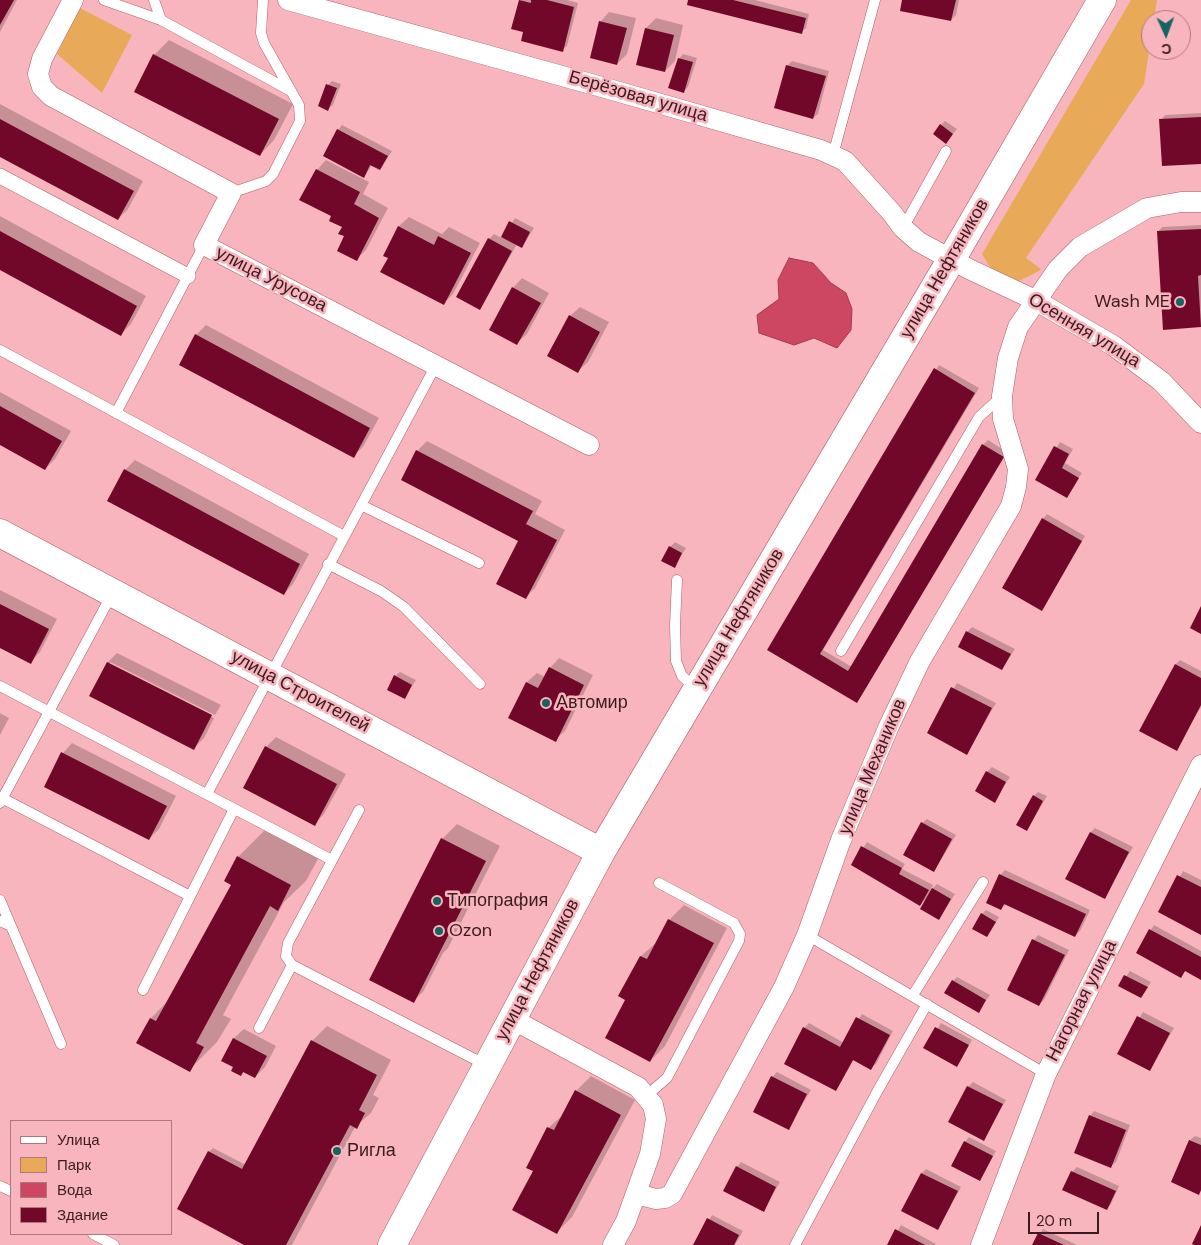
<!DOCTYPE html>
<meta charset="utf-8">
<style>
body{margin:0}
#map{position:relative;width:1201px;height:1245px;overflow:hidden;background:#f9b5bd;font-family:"DM Sans",sans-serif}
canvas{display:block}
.legend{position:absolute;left:10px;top:1120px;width:162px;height:115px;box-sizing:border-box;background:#f9b5bd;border:1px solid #ad777e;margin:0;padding:6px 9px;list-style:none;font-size:15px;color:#3a1b1f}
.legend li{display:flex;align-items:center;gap:10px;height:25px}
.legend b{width:25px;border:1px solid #ad777e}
.north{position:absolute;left:1141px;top:10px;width:50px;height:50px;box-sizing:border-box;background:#f9b5bd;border:1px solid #ad777e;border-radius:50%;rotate:178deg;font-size:14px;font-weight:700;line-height:20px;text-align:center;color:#3a1b1f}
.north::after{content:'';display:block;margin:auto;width:18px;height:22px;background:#156461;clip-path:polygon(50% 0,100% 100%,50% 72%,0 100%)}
.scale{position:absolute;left:1028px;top:1212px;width:71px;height:22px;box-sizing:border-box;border:2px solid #3a1b1f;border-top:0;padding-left:6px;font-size:15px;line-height:18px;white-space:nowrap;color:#3a1b1f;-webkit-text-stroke:4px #f9b5bd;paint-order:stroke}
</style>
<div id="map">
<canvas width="1201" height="1245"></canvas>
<ul class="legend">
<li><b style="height:6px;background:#fff"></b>Улица</li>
<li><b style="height:14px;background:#e8aa59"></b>Парк</li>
<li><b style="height:14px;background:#cd4763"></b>Вода</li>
<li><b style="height:14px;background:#710729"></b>Здание</li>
</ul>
<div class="north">С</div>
<div class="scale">20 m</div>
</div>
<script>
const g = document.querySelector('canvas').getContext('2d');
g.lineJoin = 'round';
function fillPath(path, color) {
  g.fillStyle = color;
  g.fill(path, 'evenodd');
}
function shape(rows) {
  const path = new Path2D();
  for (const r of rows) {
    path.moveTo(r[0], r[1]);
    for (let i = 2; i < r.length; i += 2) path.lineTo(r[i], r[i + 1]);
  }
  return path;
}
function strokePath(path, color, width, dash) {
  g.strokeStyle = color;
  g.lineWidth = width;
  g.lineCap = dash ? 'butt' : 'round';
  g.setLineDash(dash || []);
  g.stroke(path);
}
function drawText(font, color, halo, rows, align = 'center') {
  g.font = font + ' "DM Sans",sans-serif';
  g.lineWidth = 5;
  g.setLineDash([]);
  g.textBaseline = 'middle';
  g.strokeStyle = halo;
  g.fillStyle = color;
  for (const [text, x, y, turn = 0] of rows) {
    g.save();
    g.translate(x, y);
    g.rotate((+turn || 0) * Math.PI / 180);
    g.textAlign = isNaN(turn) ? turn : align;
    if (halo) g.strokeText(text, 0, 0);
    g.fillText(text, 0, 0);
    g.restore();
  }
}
fillPath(shape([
 [1131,0,1157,0,1154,20,1151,20,1151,39,1144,84,1026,258,1041,269,1039,271,1017,282,993,272,982,254],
 [80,8,132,35,102,93,57,54]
]), '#e8aa59');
const water = shape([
 [789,258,813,263,831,283,846,293,852,309,851,330,837,348,814,338,794,345,759,333,757,315,779,299,778,280,789,258]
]);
fillPath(water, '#cd4763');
strokePath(water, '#a13a4f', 1);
fillPath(shape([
 [0,0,17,0,0,32],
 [521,0,567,0,578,3,567,46,562,50,525,31],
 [689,0,755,0,809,14,806,28,801,32],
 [903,0,959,0,956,15,951,20],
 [609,12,636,18,627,54,617,64,600,22],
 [656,18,683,25,675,61,665,71,638,64,646,28],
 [169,40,293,104,274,140,260,155,154,55],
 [683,54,697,58,688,87,683,92,679,59],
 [792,61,829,71,818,114,813,118,776,108,788,65],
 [332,81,341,84,333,105,328,109,328,85],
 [0,104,143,181,128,209,118,219,0,155],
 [1201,113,1201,163,1161,120,1165,115],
 [945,121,957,129,946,142,941,125],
 [342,125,392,151,380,169,372,165,364,177,338,130],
 [326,160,369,182,363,194,388,208,366,250,356,260,344,227,333,216,317,170],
 [0,216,146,296,131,324,121,334,0,268],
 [409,217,442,234,449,227,480,243,453,294,443,304,385,255,399,226],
 [515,218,534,228,522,247,517,244,480,309,489,239,494,234,502,238],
 [1201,225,1201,326,1200,326,1158,232,1162,227],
 [522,278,549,293,527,334,517,343,513,288],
 [580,307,609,322,588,362,578,371,570,316],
 [206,325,379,418,363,447,353,456,196,335],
 [939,365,979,388,823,650,852,667,983,445,988,440,1007,452,857,702,769,649],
 [0,392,71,431,55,459,45,469,0,444],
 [427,441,542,501,535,514,565,530,535,588,525,598,520,540,417,451],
 [1060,442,1073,449,1065,463,1082,473,1066,496,1037,480],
 [135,460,309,554,293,584,284,594,125,470],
 [1047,514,1085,536,1042,609,1043,519],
 [675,542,686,548,675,566,670,547],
 [0,590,57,619,40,652,31,662,0,646],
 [972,627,1015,649,1002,669,967,632],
 [117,653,221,705,215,715,110,662,110,665,214,718,204,738,194,748,91,695,108,662],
 [559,658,593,675,565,731,555,740,510,717,527,682,537,673,545,677,550,668],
 [1180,660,1201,671,1201,707,1176,749,1176,664],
 [400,672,416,680,405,697,395,676],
 [957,683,996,703,967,753,928,733],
 [0,713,9,718,0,735],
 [276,737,346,774,324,814,315,824,266,747],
 [72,743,176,796,159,829,149,839,63,753],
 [992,767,1010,777,994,801,987,772],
 [1038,792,1047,796,1027,830,1034,796],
 [927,819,956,835,934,871,922,823],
 [457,824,500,846,448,948,443,953,423,992,413,1001,442,839],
 [1095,828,1133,847,1104,897,1091,832],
 [266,829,319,857,306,881,284,902,223,1015,231,1019,217,1042,189,1070,151,1018,170,999,233,884,225,881,238,857],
 [867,842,905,864,902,869,933,885,930,891,937,884,955,894,939,919,927,898,920,905,853,864],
 [1005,870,1090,910,1080,931,1075,936,1006,904,1001,909,1000,875],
 [1183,871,1201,880,1201,933,1160,912],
 [684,905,727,928,665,1046,650,1061,627,999,641,956,657,942,669,920],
 [986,910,999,917,987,936,982,914],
 [1154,925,1201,951,1201,979,1186,970,1181,976,1137,952],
 [1038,935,1069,950,1044,1000,1039,1005,1034,940],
 [1130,971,1151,982,1141,997,1120,985],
 [957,977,990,995,978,1011,953,981],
 [1143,1012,1174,1028,1150,1070,1119,1053],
 [862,1014,893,1031,876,1064,871,1068,854,1059,836,1090,804,1028,809,1023,844,1043],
 [941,1023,972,1040,957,1065,925,1048],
 [327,1026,391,1060,373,1095,379,1098,371,1113,355,1127,292,1245,246,1245,209,1152,213,1148,246,1165,312,1041],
 [244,1029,276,1046,265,1067,255,1077,244,1071,241,1075,235,1067,223,1060,234,1038],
 [777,1072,811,1090,788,1128,772,1077],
 [591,1076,635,1100,572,1217,557,1232,534,1170,548,1128,564,1114,576,1091],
 [973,1082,1006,1100,983,1140,968,1087],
 [1094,1111,1130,1125,1116,1162,1111,1166,1090,1116],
 [1195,1136,1201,1138,1201,1191,1199,1193,1172,1182,1190,1140],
 [969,1137,996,1151,980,1180,965,1142],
 [741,1162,780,1182,763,1211,737,1167],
 [1077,1167,1119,1186,1111,1204,1107,1209,1072,1172],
 [926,1169,961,1187,938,1228,903,1211,922,1173],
 [712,1215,743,1231,735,1245,695,1245],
 [901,1225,936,1244,935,1245,889,1245],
 [1043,1229,1077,1245,1033,1245]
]), '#0003');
fillPath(shape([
 [0,0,14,0,0,25],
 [519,0,531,3,531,0,547,0,574,7,563,52,521,41,523,32,511,29],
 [688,0,733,0,806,18,802,34,687,5],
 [902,0,956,0,951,21,900,11],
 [599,21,627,28,617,65,590,58],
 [645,28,674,35,665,72,636,65],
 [153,54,279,119,260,156,134,92],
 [678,58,693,62,684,93,668,88],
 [786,65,826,76,813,119,774,108],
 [326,84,337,88,328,111,318,106],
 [1201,117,1201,164,1162,166,1159,119],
 [0,119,134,191,118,220,0,157],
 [940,124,953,134,946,144,933,134],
 [337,129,388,156,380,170,370,165,364,178,323,156],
 [316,169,360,192,354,204,379,218,357,261,337,251,344,236,338,234,342,227,329,221,331,216,299,200],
 [509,221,530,232,522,248,501,237],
 [398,226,434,245,438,236,471,253,444,305,380,272,388,258,383,256],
 [1201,229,1201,275,1198,276,1201,327,1163,330,1157,231],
 [0,231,137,306,121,336,0,270],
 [488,238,512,251,480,310,456,297],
 [512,287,541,303,517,345,489,330],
 [569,315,600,332,578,373,547,356],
 [195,334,370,428,354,458,179,365],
 [934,368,975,393,820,654,848,671,982,444,1004,457,857,703,767,650],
 [0,406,62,441,45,470,0,445],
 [1054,446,1069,454,1062,468,1079,478,1067,498,1035,480],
 [416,450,533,511,526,524,557,540,526,599,496,584,518,541,401,480],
 [124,469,300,564,284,595,107,501],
 [1042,518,1082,541,1042,611,1002,588],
 [669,546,682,553,675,568,661,561],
 [0,604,49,629,31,664,0,648],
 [1201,606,1201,634,1190,628],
 [966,631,1011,654,1002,670,958,647],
 [107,662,212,715,194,750,89,696],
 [1175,664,1201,678,1201,705,1177,751,1139,731],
 [549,667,584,685,556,742,508,718,526,682,538,688],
 [394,675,412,685,405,699,387,690],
 [951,687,992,708,967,755,927,733],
 [265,746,337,784,315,826,243,788],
 [61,752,167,806,149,840,44,787],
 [986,771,1006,782,995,803,975,791],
 [1033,795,1043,801,1027,831,1016,825],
 [921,822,952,839,934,872,903,855],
 [1090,832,1129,852,1105,899,1065,879],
 [441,838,486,861,414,1003,369,980],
 [861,846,902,868,899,874,929,890,920,906,851,865],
 [237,856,291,885,278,911,270,906,196,1043,204,1047,190,1072,136,1043,150,1018,156,1021,231,885,224,881],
 [999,874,1086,914,1075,937,1004,904,1001,910,986,903],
 [1177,875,1201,887,1201,935,1158,912],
 [932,888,951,899,939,920,920,909],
 [981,913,996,922,987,937,972,929],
 [668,919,714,943,650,1062,605,1038,625,1000,618,996,640,956,647,959],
 [1149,929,1201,957,1201,980,1185,971,1181,978,1136,953],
 [1032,939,1065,955,1039,1006,1007,990],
 [1124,975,1148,987,1141,998,1118,986],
 [952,980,986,1000,979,1013,944,993],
 [1137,1016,1170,1033,1150,1071,1117,1054],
 [856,1017,890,1035,871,1070,853,1060,836,1091,784,1064,803,1027,840,1047],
 [935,1027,969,1045,957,1067,923,1048],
 [233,1038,267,1056,255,1078,243,1072,241,1076,231,1071,233,1067,221,1061],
 [311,1040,377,1075,359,1110,365,1113,357,1129,350,1125,286,1245,244,1245,177,1209,208,1151,242,1169],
 [771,1076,807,1094,789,1130,753,1112],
 [967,1086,1003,1104,984,1141,948,1122],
 [575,1090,621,1115,557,1234,512,1210,533,1171,526,1168,547,1127,554,1130],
 [1089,1115,1126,1130,1111,1168,1074,1153],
 [1189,1140,1201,1145,1201,1190,1199,1195,1171,1182],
 [964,1141,993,1156,980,1181,951,1166],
 [736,1166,776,1187,764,1212,723,1191],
 [1071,1171,1116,1191,1107,1210,1062,1190],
 [921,1173,958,1191,938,1230,901,1211],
 [707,1218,739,1235,734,1245,693,1245],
 [1201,1225,1201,1245,1194,1245,1192,1244],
 [895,1229,925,1245,887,1245],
 [1038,1233,1064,1245,1032,1245]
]), '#710729');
const service = shape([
 [104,0,161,20,289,90],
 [154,0,161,20],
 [833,155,875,0],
 [231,193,266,181,273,174,300,121,299,105,264,43,261,33,263,0],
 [903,228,946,151],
 [0,350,344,536],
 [116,413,204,245],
 [361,505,479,563],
 [328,564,381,591,404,607,480,684],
 [677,580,675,625,676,661,682,676,696,689],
 [841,651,979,417,1001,397],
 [0,686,332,860],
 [207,794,436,365],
 [0,797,190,896],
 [0,803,112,594],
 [359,810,288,943,286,956,292,965,486,1065],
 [0,900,11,926],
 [0,921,11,926,61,1044],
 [807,935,1046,1074],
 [143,990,234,809],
 [913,995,983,882],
 [259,1028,292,965],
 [646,1096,667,1078,739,941,740,934,734,923,659,883],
 [0,1186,11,1191],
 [93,1234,114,1245],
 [795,1245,878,1090,927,1004]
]);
const pedestrian = shape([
 [0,176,188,276]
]);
const minor = shape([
 [73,0,42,59,38,74,42,87,51,96,231,193,204,245,589,445],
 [288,0,609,89,821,150,845,161,892,213,903,228,919,242,969,269,1035,300,1114,346,1161,381,1201,423],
 [512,1019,638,1087,653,1105,656,1119,650,1154,626,1221,613,1245],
 [636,1194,656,1199,665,1198,672,1194,784,987,807,935,841,840,889,726,920,661,1011,506,1016,487,1018,469,1003,419,1002,396,1008,358,1018,327,1058,269,1080,247,1147,208,1181,202,1201,202],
 [981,1245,1046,1074,1201,765]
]);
const secondary = shape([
 [0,533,601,852],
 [392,1245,601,852,951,260,1102,0]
]);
strokePath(service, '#ad606b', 11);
strokePath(pedestrian, '#ad606b', 16);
strokePath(minor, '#ad606b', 21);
strokePath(secondary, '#ad606b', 29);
strokePath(service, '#fff', 10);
strokePath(pedestrian, '#fff', 15);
strokePath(minor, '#fff', 20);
strokePath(secondary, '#fff', 28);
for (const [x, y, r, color] of [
 [1180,302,5,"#156461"],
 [546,703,5,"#156461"],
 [437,901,5,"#156461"],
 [439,931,5,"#156461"],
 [337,1151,5,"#156461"]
]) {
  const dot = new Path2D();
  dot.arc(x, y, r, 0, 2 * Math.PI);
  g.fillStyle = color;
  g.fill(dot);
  strokePath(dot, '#f9b5bd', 2);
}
drawText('18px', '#3a1b1f', '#f9b5bd', [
 ["Берёзовая улица",638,97,16],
 ["улица Нефтяников",945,269,-60],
 ["улица Урусова",271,280,27],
 ["Осенняя улица",1084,331,31],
 ["улица Нефтяников",739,618,-59],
 ["улица Строителей",300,692,28],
 ["улица Механиков",873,767,-67],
 ["улица Нефтяников",538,970,-62],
 ["Нагорная улица",1082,1001,-63]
]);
drawText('18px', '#3a1b1f', '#f9b5bd', [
 ["Wash ME",1170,302,"right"],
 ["Автомир",556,703],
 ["Типография",447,901],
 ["Ozon",449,931],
 ["Ригла",347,1151]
], 'left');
</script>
